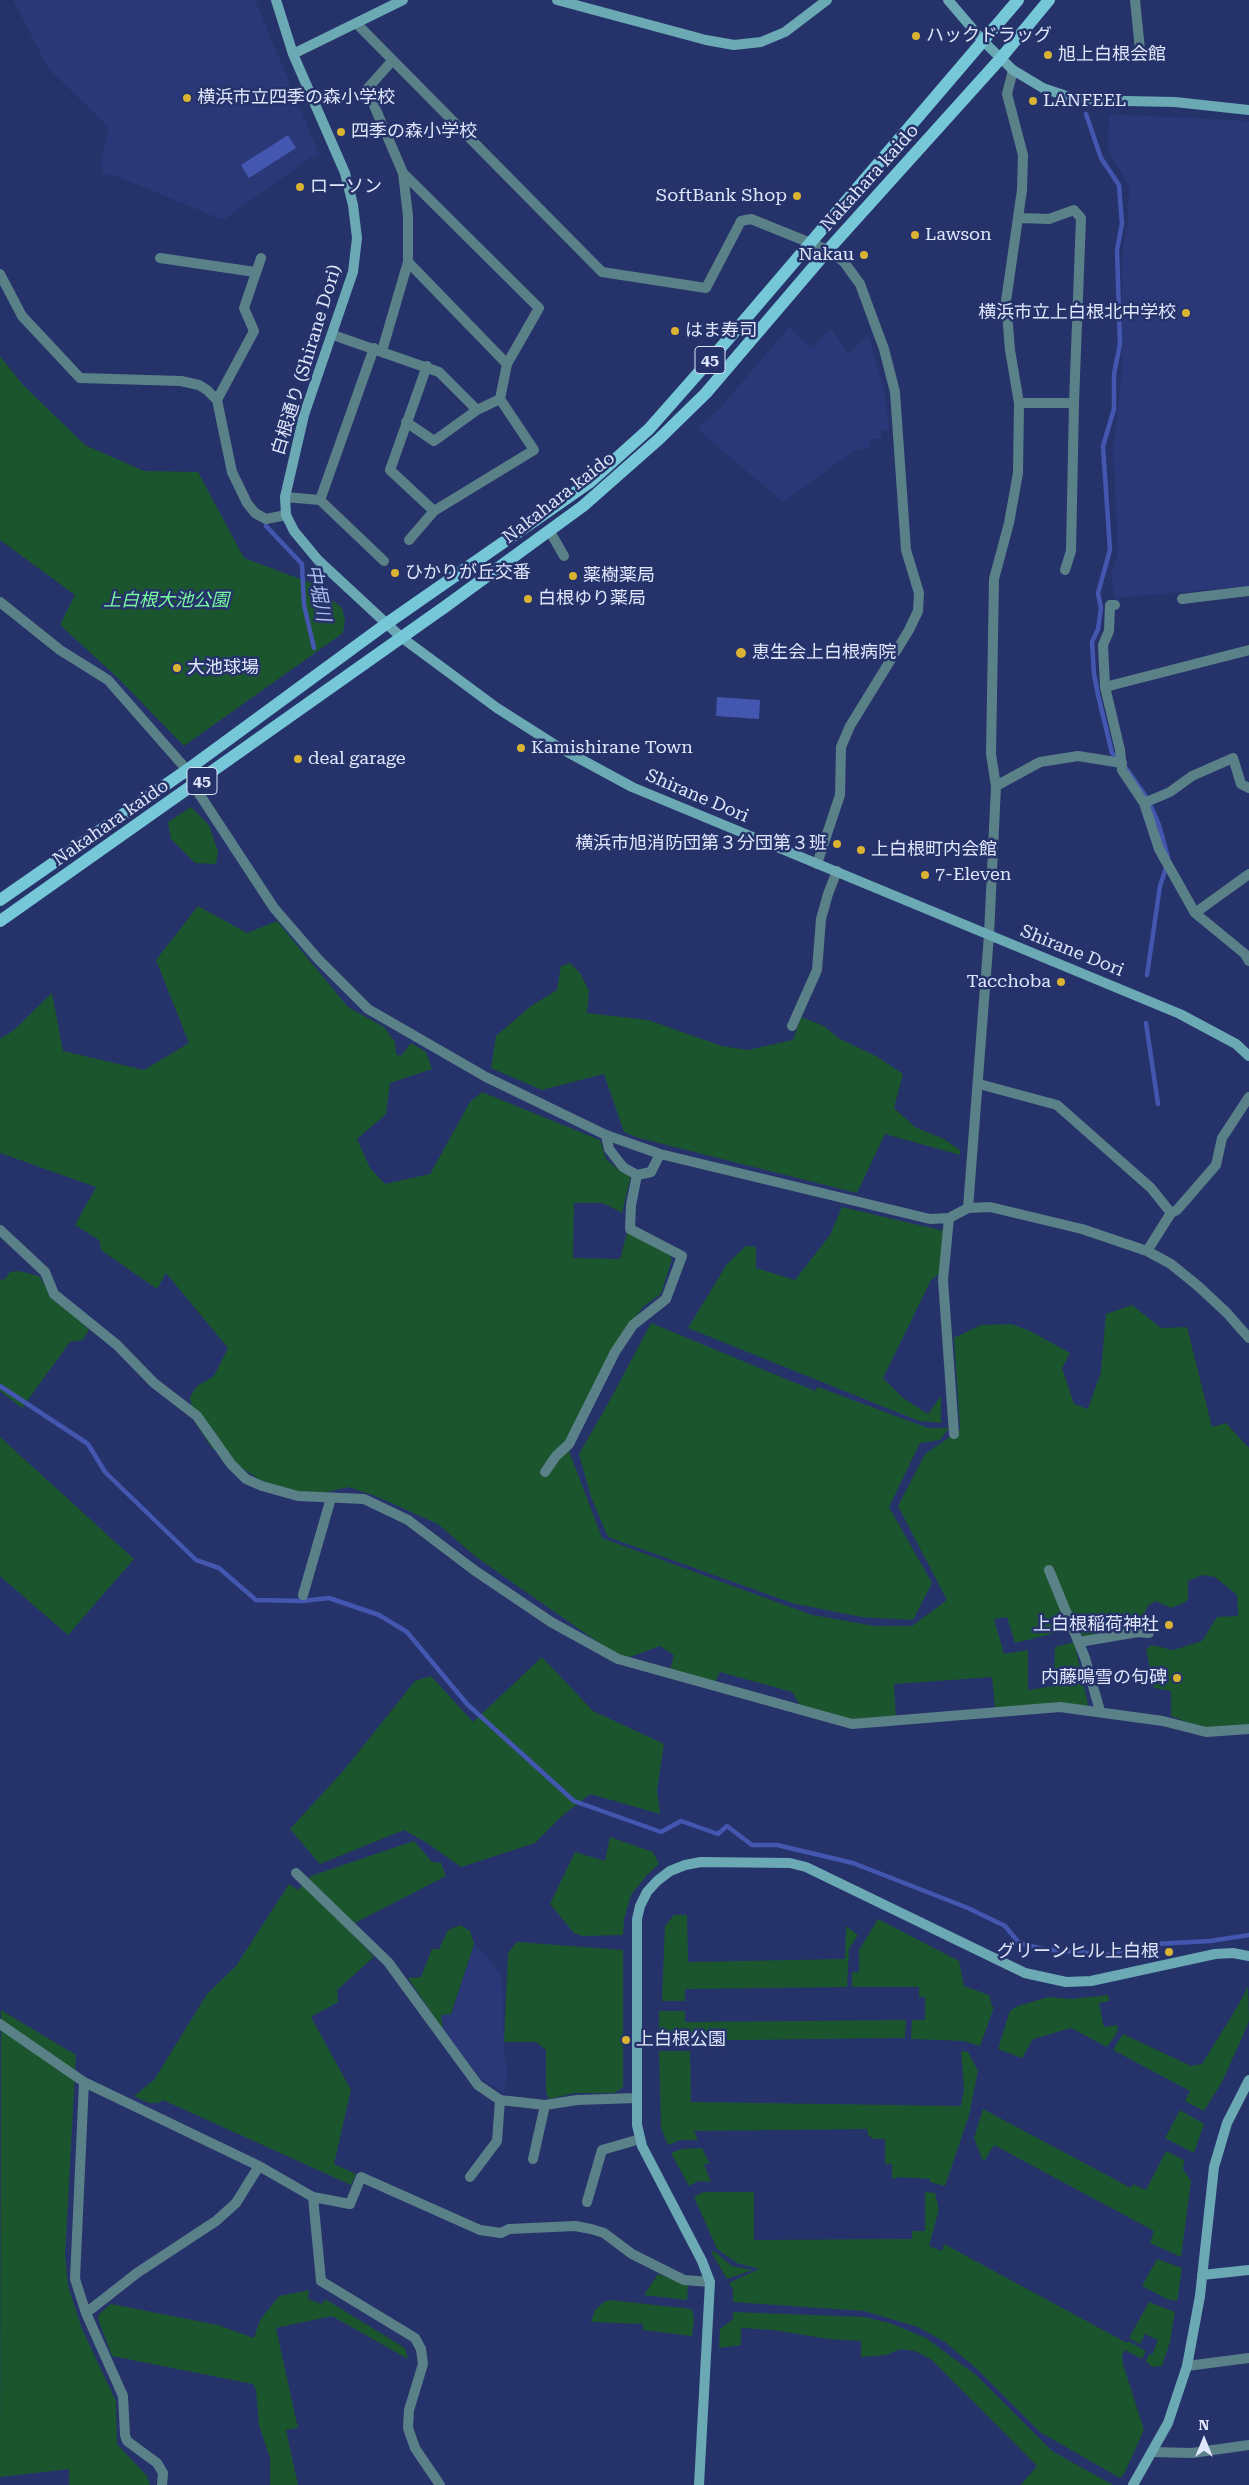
<!DOCTYPE html>
<meta charset="utf-8">
<style>
body{margin:0}
#map{position:relative;width:1249px;height:2485px;overflow:hidden;background:#26336a;font-family:"Roboto Serif",serif}
canvas{display:block}
.north{position:absolute;left:1179px;top:2415px;width:50px;height:50px;-webkit-text-stroke:4px #26336a;paint-order:stroke;rotate:0deg;font-size:14px;font-weight:700;line-height:20px;text-align:center;color:#dfe6fb}
.north::after{content:'';display:block;margin:auto;width:18px;height:22px;background:#dfe6fb;clip-path:polygon(50% 0,100% 100%,50% 72%,0 100%)}
</style>
<div id="map">
<canvas width="1249" height="2485"></canvas>
<div class="north">N</div>
</div>
<script>
const g = document.querySelector('canvas').getContext('2d');
g.lineJoin = 'round';
function fillPath(path, color) {
  g.fillStyle = color;
  g.fill(path, 'evenodd');
}
function shape(rows) {
  const path = new Path2D();
  for (const r of rows) {
    path.moveTo(r[0], r[1]);
    for (let i = 2; i < r.length; i += 2) path.lineTo(r[i], r[i + 1]);
  }
  return path;
}
function strokePath(path, color, width, dash) {
  g.strokeStyle = color;
  g.lineWidth = width;
  g.lineCap = dash ? 'butt' : 'round';
  g.setLineDash(dash || []);
  g.stroke(path);
}
function drawText(font, color, halo, rows, align = 'center') {
  g.font = font + ' "Roboto Serif","Noto Sans JP",serif';
  g.lineWidth = 5;
  g.setLineDash([]);
  g.textBaseline = 'middle';
  g.strokeStyle = halo;
  g.fillStyle = color;
  for (const [text, x, y, turn = 0] of rows) {
    g.save();
    g.translate(x, y);
    g.rotate((+turn || 0) * Math.PI / 180);
    g.textAlign = isNaN(turn) ? turn : align;
    if (halo) g.strokeText(text, 0, 0);
    g.fillText(text, 0, 0);
    g.restore();
  }
}
fillPath(shape([
 [13,0,255,0,320,156,312,157,223,220,114,175,102,174,102,155,109,128,48,68],
 [1109,114,1249,121,1249,586,1115,598,1111,573,1118,553,1113,449,1122,374,1122,252,1128,224,1129,186,1108,150],
 [789,327,811,348,831,328,848,354,868,336,885,393,889,430,881,430,881,439,870,439,870,448,857,450,847,456,783,502,697,429,721,407],
 [474,1944,490,1959,502,1977,504,2055,508,2070,504,2093,480,2078,443,2030,441,2014,452,2014]
]), '#2b3877');
fillPath(shape([
 [0,356,23,385,85,445,144,471,198,472,244,558,311,583,342,608,345,620,343,633,184,746,118,678,60,625,75,595,0,540],
 [191,807,209,825,218,852,216,864,195,863,171,839,168,822],
 [198,906,247,933,277,921,348,1007,384,1027,395,1042,396,1054,401,1056,411,1043,426,1052,432,1069,390,1083,386,1114,357,1139,370,1168,385,1184,430,1174,470,1102,482,1092,600,1140,606,1159,620,1171,631,1175,622,1213,603,1203,574,1203,573,1258,620,1259,627,1233,668,1252,672,1259,661,1294,644,1306,633,1320,566,1443,602,1538,812,1615,875,1626,912,1626,947,1600,898,1506,925,1454,960,1430,954,1338,981,1325,1011,1324,1030,1331,1070,1353,1062,1368,1074,1404,1088,1409,1101,1372,1106,1314,1132,1305,1161,1328,1187,1327,1212,1427,1226,1423,1249,1448,1249,1726,1206,1729,1171,1716,1171,1691,1154,1688,1146,1649,1152,1645,1173,1650,1202,1641,1217,1617,1238,1616,1237,1595,1215,1577,1202,1575,1188,1581,1188,1600,1181,1604,1171,1608,1155,1601,1148,1606,1138,1627,1083,1638,1079,1627,1015,1643,1007,1617,994,1619,1004,1654,1028,1650,1028,1690,1054,1686,1055,1647,1074,1642,1089,1708,995,1708,992,1677,894,1684,896,1719,848,1719,801,1707,792,1692,720,1672,714,1685,670,1670,674,1655,660,1646,627,1658,612,1652,476,1557,438,1524,373,1495,348,1487,312,1496,260,1480,212,1448,194,1421,190,1397,197,1386,214,1376,228,1348,166,1273,157,1289,101,1250,99,1240,75,1225,96,1187,0,1153,0,1039,14,1030,52,993,63,1051,144,1070,189,1043,156,960],
 [570,963,580,973,589,991,587,1013,648,1020,722,1046,748,1050,793,1040,801,1017,824,1026,838,1038,876,1056,903,1074,894,1108,915,1127,944,1139,960,1150,960,1155,885,1134,857,1193,639,1138,624,1132,604,1074,542,1090,491,1068,496,1036,531,1006,557,990,561,966],
 [842,1207,944,1231,939,1274,931,1280,883,1378,903,1398,928,1414,941,1396,941,1423,919,1421,688,1328,727,1264,746,1246,756,1247,756,1268,795,1280,830,1235],
 [19,1271,39,1276,51,1295,89,1330,83,1340,70,1342,22,1408,0,1391,0,1280,5,1279,10,1272],
 [651,1323,815,1391,818,1387,928,1428,949,1428,940,1440,920,1443,889,1507,932,1583,913,1620,861,1617,792,1603,608,1537,591,1497,579,1454,610,1400],
 [0,1437,134,1559,68,1635,0,1576],
 [542,1657,593,1711,664,1744,657,1790,660,1814,590,1794,562,1816,535,1843,461,1867,427,1843,404,1830,320,1864,290,1829,344,1770,415,1681,431,1676,473,1722],
 [610,1837,653,1852,659,1864,647,1875,631,1895,624,1919,623,1935,582,1936,574,1933,550,1904,575,1852,605,1861],
 [414,1841,432,1862,441,1863,446,1876,347,1927,374,1957,337,1990,338,2002,311,2017,351,2090,334,2164,356,2174,351,2185,163,2100,158,2103,149,2103,134,2096,154,2080,207,1994,236,1966,289,1884,298,1890,311,1876],
 [674,1915,687,1915,688,1962,845,1959,846,1926,858,1935,849,1949,847,1987,685,1989,685,2001,662,2001,665,1926],
 [878,1919,959,1961,964,1986,989,1995,992,2006,994,2007,980,2046,964,2041,911,2039,912,2020,925,2020,925,1997,919,1997,919,1987,852,1987,852,1972,859,1972,859,1950],
 [460,1925,470,1931,474,1944,451,2014,441,2015,443,2030,408,1978,421,1977,432,1949,439,1949,448,1930],
 [517,1942,623,1950,623,2087,615,2093,575,2093,549,2099,546,2092,546,2050,536,2042,504,2042,508,1953],
 [1248,1986,1249,2020,1245,2031,1222,2082,1204,2111,1185,2101,1190,2091,1113,2050,1123,2034,1191,2066,1202,2064,1239,2004],
 [1108,1995,1109,2001,1099,2003,1104,2027,1117,2025,1118,2031,1107,2047,1071,2028,1033,2039,1022,2058,998,2049,1010,2011,1018,2006,1048,1997,1072,1999],
 [1,2010,76,2055,65,2255,68,2286,82,2329,116,2401,117,2444,147,2476,150,2485,69,2485,69,2469,0,2477,0,2485],
 [659,2011,685,2011,685,2022,906,2020,905,2038,659,2041],
 [659,2051,690,2051,691,2102,961,2106,964,2089,961,2051,968,2052,978,2071,969,2115,945,2186,930,2182,930,2179,900,2177,892,2179,892,2164,885,2164,885,2139,873,2139,868,2135,867,2129,694,2131,698,2140,680,2140,668,2145,661,2128],
 [983,2109,1131,2188,1133,2184,1146,2190,1166,2151,1184,2160,1183,2169,1191,2181,1181,2257,1150,2243,1154,2231,994,2145,985,2160,982,2159,974,2138],
 [1180,2110,1204,2124,1194,2153,1165,2138],
 [702,2148,710,2164,704,2164,711,2182,698,2181,689,2186,671,2153,682,2149],
 [703,2192,754,2192,754,2240,912,2239,912,2231,925,2231,925,2192,935,2193,939,2209,929,2246,942,2251,944,2244,1127,2343,1128,2341,1146,2351,1142,2359,1125,2350,1122,2355,1123,2364,1144,2430,1124,2474,1120,2478,1040,2432,977,2369,945,2342,918,2327,864,2311,733,2302,733,2290,729,2283,759,2269,737,2263,717,2249,694,2197],
 [714,2251,732,2266,753,2270,727,2279,711,2252],
 [1157,2259,1182,2268,1177,2301,1167,2299,1142,2286],
 [658,2274,688,2285,687,2300,644,2295],
 [309,2290,308,2299,322,2304,325,2299,405,2348,408,2359,332,2316,276,2328,298,2428,286,2430,298,2485,270,2485,270,2458,259,2425,256,2390,253,2384,112,2356,98,2319,99,2314,111,2304,218,2325,254,2338,260,2320,279,2296],
 [610,2300,692,2309,694,2319,692,2336,643,2330,643,2324,591,2322,595,2310,604,2302],
 [1149,2302,1175,2312,1170,2342,1162,2366,1152,2367,1146,2361,1149,2354,1152,2355,1158,2340,1145,2334,1140,2344,1129,2338],
 [733,2312,864,2317,890,2323,926,2338,976,2375,1052,2451,1113,2485,1021,2485,1037,2466,932,2360,915,2351,901,2349,886,2355,861,2357,861,2341,829,2339,773,2330,741,2328,741,2345,719,2348,720,2329,733,2319]
]), '#1b552e');
fillPath(shape([
 [288,135,296,148,249,178,241,165],
 [717,697,760,700,759,719,716,716]
]), '#4457b0');
strokePath(shape([
 [1086,114,1101,158,1119,185,1122,224,1117,250,1120,344,1114,374,1114,409,1103,446,1110,550,1098,593,1101,608,1098,629,1092,642,1094,674,1098,695,1112,753,1119,760],
 [266,526,302,564,304,605,314,648],
 [1126,768,1147,798,1159,825,1168,857],
 [1147,975,1160,886,1167,865],
 [1146,1023,1158,1104],
 [0,1386,88,1444,105,1472,196,1560,219,1568,256,1600,302,1601,329,1598,379,1615,407,1632,467,1704,574,1801,661,1832,681,1821,718,1834,727,1826,752,1845,777,1845,853,1863,968,1908,1005,1926,1019,1943,1043,1949,1109,1955,1136,1945,1210,1941,1249,1935]
]), '#4457b0', 4.5);
strokePath(shape([
 [1135,0,1140,50],
 [357,24,602,272,706,288,741,221,751,219,828,250,844,262,860,284,884,349,895,392,906,550,919,593,918,611,909,630,850,726,841,747,840,795,817,864],
 [403,173,539,308,507,364,500,399,477,410,434,441,406,422],
 [1019,218,1049,219,1074,210,1081,218,1074,403,1071,551,1065,570],
 [160,258,255,272],
 [408,262,507,364],
 [0,274,22,316,80,378,181,381,199,385,207,390,217,400,232,472,247,503,255,513,266,519,286,515],
 [333,335,439,372,477,410],
 [374,348,320,500,384,561],
 [382,351,408,262,408,216,403,173,367,89,392,61],
 [427,366,390,470,434,511],
 [217,400,254,331,244,308,261,258],
 [1019,403,1074,403],
 [285,497,320,500],
 [549,530,564,556],
 [409,540,434,511,534,450,500,399],
 [1182,599,1249,591],
 [0,602,60,650,108,680,187,770,194,786,274,908,318,959,368,1009,486,1077,606,1135,660,1154,930,1219,949,1218,968,1208,989,935,996,786,991,754,994,579,1009,523,1018,473,1019,403,1010,350,1006,301,1022,190,1023,155,1007,94,1013,70],
 [1115,605,1110,605,1109,631,1103,645,1105,687,1120,750,1122,770,1144,803,1159,849,1195,913,1245,954,1249,961],
 [1105,687,1249,650],
 [996,786,1040,762,1078,756,1122,763],
 [1144,803,1170,792,1192,776,1233,758,1241,784,1249,788],
 [1195,913,1249,874],
 [792,1026,817,970,821,919,828,894,837,871],
 [606,1135,609,1149,623,1167,637,1175],
 [968,1208,990,1207,1082,1229,1147,1251,1171,1213,1151,1188,1057,1105,979,1084],
 [1171,1213,1177,1210,1216,1165,1222,1138,1249,1097],
 [949,1218,943,1280,954,1434],
 [0,1230,45,1272,54,1294,117,1345,154,1383,197,1416,231,1464,246,1479,262,1486,298,1496,364,1499,408,1520,474,1570,551,1622,618,1659,852,1724,1060,1707,1163,1721,1206,1732,1249,1729],
 [1147,1251,1171,1264,1198,1286,1227,1313,1249,1338],
 [545,1472,556,1456,569,1444,615,1352,633,1325,666,1299,682,1256,630,1229,631,1205,637,1175,651,1172,660,1154],
 [1049,1570,1085,1658,1100,1711],
 [303,1595,331,1498],
 [1079,1642,1138,1632,1149,1633],
 [296,1873,388,1962,478,2085,500,2100,545,2105,577,2100,637,2098],
 [0,2024,84,2082,259,2166,313,2197,321,2281,415,2338,421,2349,423,2364,409,2410,408,2428,415,2448,440,2485],
 [84,2082,75,2279,86,2313,123,2396,125,2435,127,2441,157,2463,163,2473,162,2485],
 [533,2159,545,2105],
 [470,2177,497,2141,500,2100],
 [313,2197,350,2204,361,2177,480,2230,501,2233,509,2229,575,2226,591,2229,604,2233,632,2254,684,2280,710,2282],
 [587,2202,602,2150,640,2139],
 [86,2313,137,2273,216,2221,236,2203,259,2166],
 [1187,2366,1249,2358],
 [1152,2452,1192,2453,1249,2445]
]), '#5b8188', 10);
strokePath(shape([
 [276,0,293,54,345,173,353,205,357,238,353,272,304,415,285,497,286,515,294,531,318,560,401,637,497,708,560,748,632,787,1180,1014,1236,1044,1249,1056],
 [557,0,706,40,734,45,761,42,785,32,827,0],
 [948,0,983,41,1013,70,1043,88,1078,100,1175,102,1249,110],
 [293,54,403,0],
 [1202,2275,1249,2270],
 [699,2485,710,2282,702,2261,642,2146,637,2125,637,1919,640,1906,647,1892,657,1881,670,1871,685,1865,701,1862,790,1863,806,1867,1025,1973,1066,1982,1091,1981,1215,1954,1233,1953,1249,1956],
 [1133,2485,1168,2423,1187,2366,1200,2296,1214,2167,1227,2123,1249,2080]
]), '#6ba9b5', 10);
strokePath(shape([
 [0,900,187,770,386,624,590,482,649,429,724,344,1018,0],
 [0,921,446,606,583,506,659,439,706,393,828,250,1001,58,1049,0]
]), '#76c8d8', 12);
for (const [x, y, r, color] of [
 [916,36,5,"#dab333"],
 [1048,55,5,"#dab333"],
 [187,98,5,"#dab333"],
 [1033,101,5,"#dab333"],
 [341,132,5,"#dab333"],
 [300,187,5,"#dab333"],
 [797,196,5,"#dab333"],
 [915,235,5,"#dab333"],
 [864,255,5,"#dab333"],
 [1186,313,5,"#dab333"],
 [675,331,5,"#dab333"],
 [395,573,5,"#dab333"],
 [573,576,5,"#dab333"],
 [528,599,5,"#dab333"],
 [741,653,6,"#dab333"],
 [177,668,5,"#dab333"],
 [521,748,5,"#dab333"],
 [298,759,5,"#dab333"],
 [837,844,5,"#dab333"],
 [861,850,5,"#dab333"],
 [925,875,5,"#dab333"],
 [1061,982,5,"#dab333"],
 [1169,1625,5,"#dab333"],
 [1177,1678,5,"#dab333"],
 [1169,1952,5,"#dab333"],
 [626,2040,5,"#dab333"]
]) {
  const dot = new Path2D();
  dot.arc(x, y, r, 0, 2 * Math.PI);
  g.fillStyle = color;
  g.fill(dot);
  strokePath(dot, '#26336a', 2);
}
for (const [x, y, w] of [
 [710,360,30],
 [202,781,30]
]) {
  const box = new Path2D();
  box.roundRect(x - w / 2, y - 13.5, w, 27, 4);
  g.fillStyle = '#26336a';
  g.fill(box);
  strokePath(box, '#dfe6fb', 1);
}
drawText('bold 16px', '#dfe6fb', null, [
 ["45",710,360],
 ["45",202,781]
]);
drawText('18px', '#dfe6fb', '#26336a', [
 ["ハックドラッグ",926,36],
 ["旭上白根会館",1058,55],
 ["横浜市立四季の森小学校",197,98],
 ["LANFEEL",1043,101],
 ["四季の森小学校",351,132],
 ["ローソン",310,187],
 ["SoftBank Shop",787,196,"right"],
 ["Lawson",925,235],
 ["Nakau",854,255,"right"],
 ["横浜市立上白根北中学校",1176,313,"right"],
 ["はま寿司",685,331],
 ["ひかりが丘交番",405,573],
 ["薬樹薬局",583,576],
 ["白根ゆり薬局",538,599],
 ["恵生会上白根病院",752,653],
 ["大池球場",187,668],
 ["Kamishirane Town",531,748],
 ["deal garage",308,759],
 ["横浜市旭消防団第３分団第３班",827,844,"right"],
 ["上白根町内会館",871,850],
 ["7-Eleven",935,875],
 ["Tacchoba",1051,982,"right"],
 ["上白根稲荷神社",1159,1625,"right"],
 ["内藤鳴雪の句碑",1167,1678,"right"],
 ["グリーンヒル上白根",1159,1952,"right"],
 ["上白根公園",636,2040]
], 'left');
drawText('18px', '#dfe6fb', '#26336a', [
 ["Nakahara kaido",870,178,-48],
 ["白根通り (Shirane Dori)",307,360,-73],
 ["Nakahara kaido",559,498,-38],
 ["Shirane Dori",697,796,23],
 ["Nakahara kaido",111,823,-35],
 ["Shirane Dori",1072,951,22]
]);
drawText('italic 18px', '#77f99d', '#26336a', [
 ["上白根大池公園",166,601]
]);
drawText('italic 19px', '#afbeed', '#26336a', [
 ["中堀川",318,593,79]
]);
</script>
